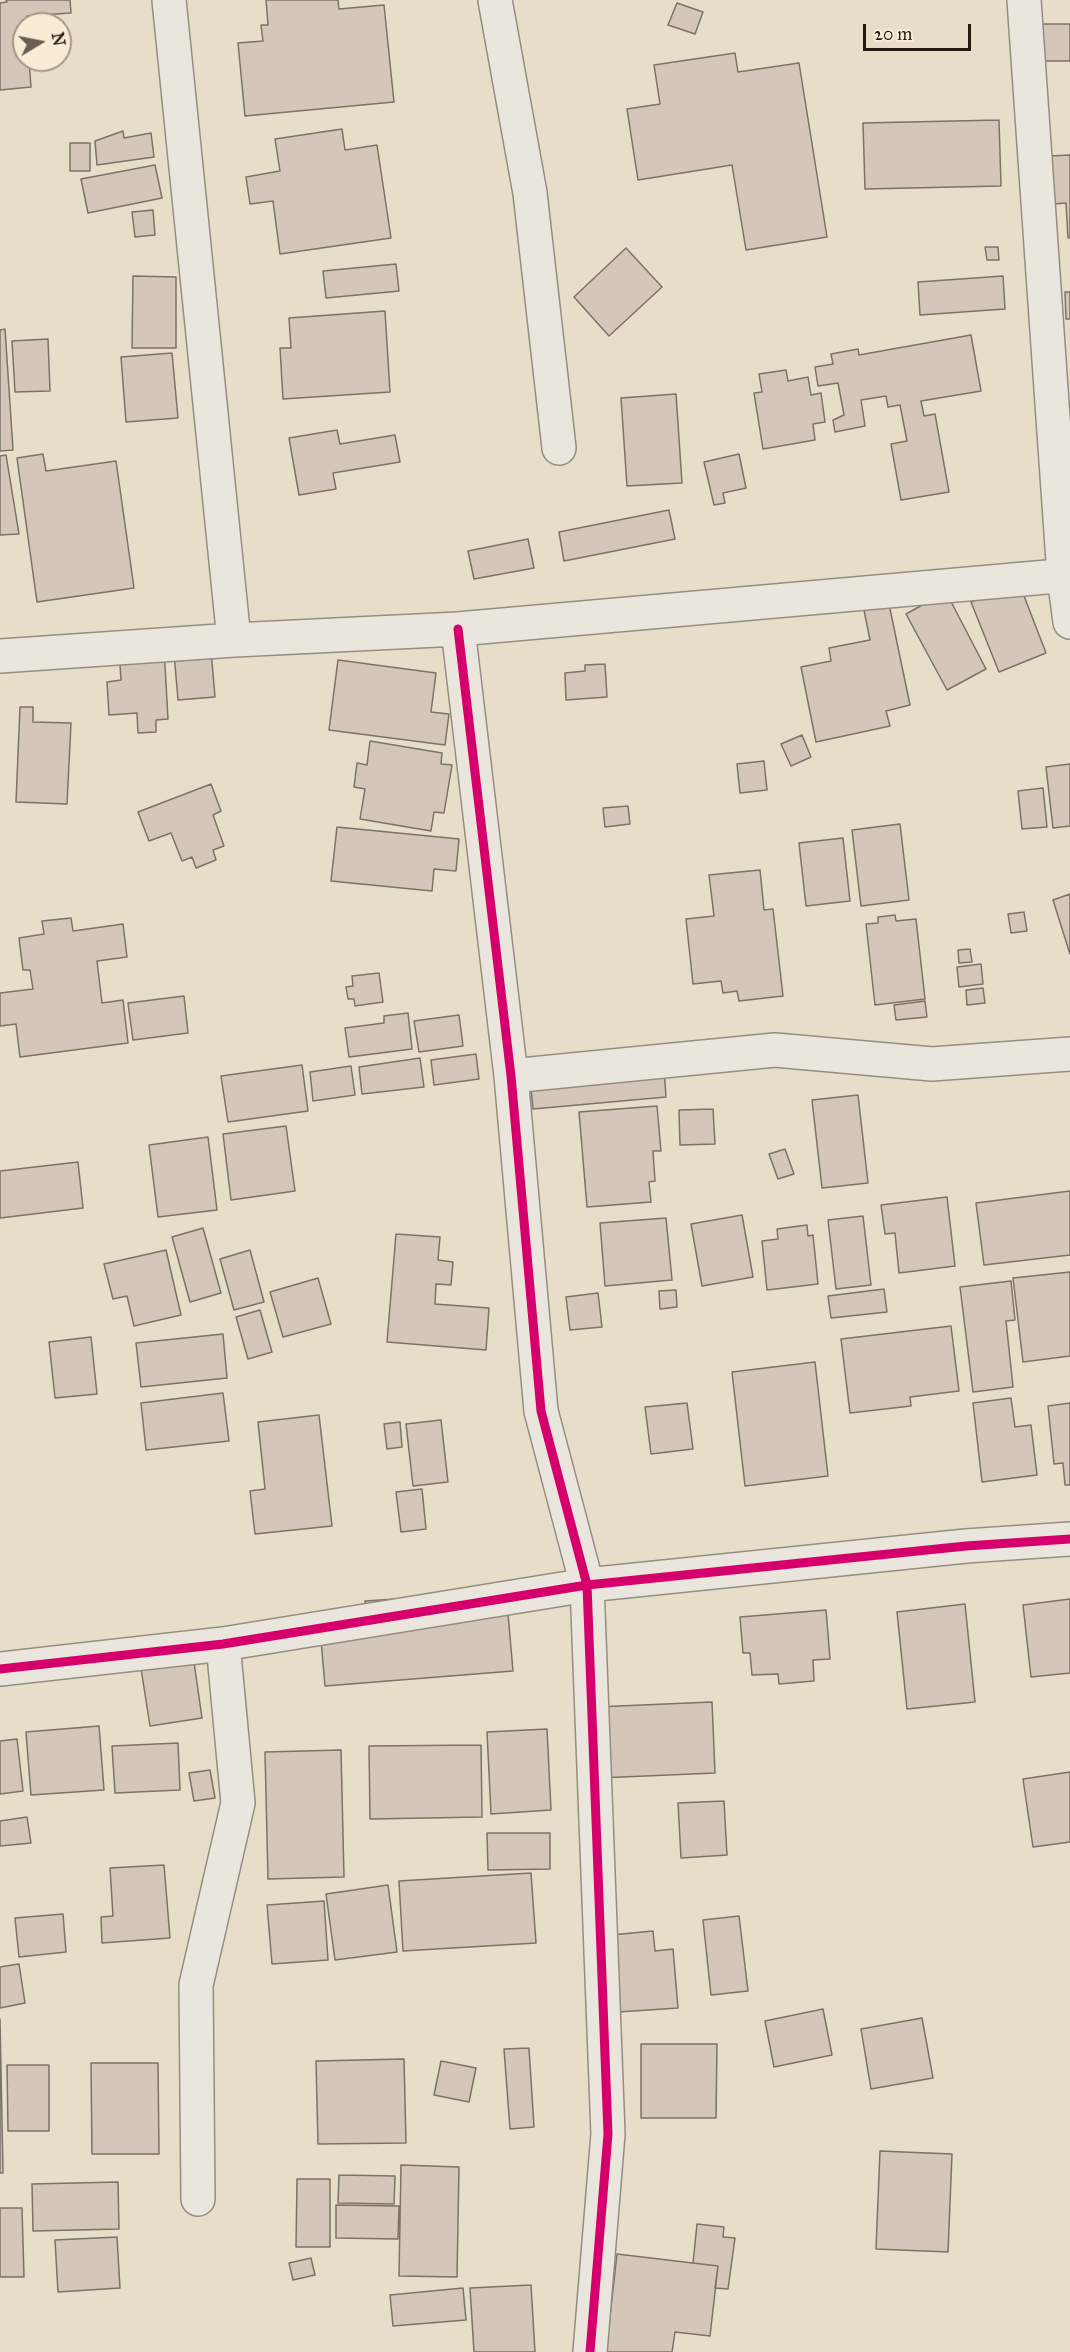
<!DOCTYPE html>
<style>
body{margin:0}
#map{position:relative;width:1070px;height:2352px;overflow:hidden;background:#e7deca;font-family:"IM FELL Great Primer",serif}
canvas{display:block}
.north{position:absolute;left:12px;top:12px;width:60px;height:60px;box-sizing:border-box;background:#f8edd4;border:2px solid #a49986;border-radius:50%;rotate:80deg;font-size:16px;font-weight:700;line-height:24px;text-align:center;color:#261a10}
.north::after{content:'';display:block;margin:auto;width:21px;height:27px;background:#6a5f51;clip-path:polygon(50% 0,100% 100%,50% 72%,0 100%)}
.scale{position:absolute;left:863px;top:24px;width:108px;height:27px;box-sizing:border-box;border:3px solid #261a10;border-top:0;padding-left:8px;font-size:18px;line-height:21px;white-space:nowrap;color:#261a10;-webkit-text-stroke:4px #f8edd4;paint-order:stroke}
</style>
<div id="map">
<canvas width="1070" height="2352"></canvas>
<div class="north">N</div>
<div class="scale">20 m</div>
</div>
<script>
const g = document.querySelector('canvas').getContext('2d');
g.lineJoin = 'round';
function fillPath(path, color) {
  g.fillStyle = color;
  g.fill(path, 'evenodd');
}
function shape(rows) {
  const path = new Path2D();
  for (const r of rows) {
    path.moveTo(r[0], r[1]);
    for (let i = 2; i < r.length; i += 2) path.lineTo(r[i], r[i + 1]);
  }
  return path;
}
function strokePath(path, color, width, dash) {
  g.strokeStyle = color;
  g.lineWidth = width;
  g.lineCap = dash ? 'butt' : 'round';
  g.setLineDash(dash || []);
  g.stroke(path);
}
const building = shape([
 [6,0,70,0,71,13,27,16,27,24,24,24,24,60,29,60,31,87,0,90,0,3,7,2,6,0],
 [266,0,338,0,339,9,384,5,394,102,245,116,238,43,263,41,261,25,268,25,266,0],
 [677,3,703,12,695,34,668,25,677,3],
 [1040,24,1070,24,1070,61,1040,61,1040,24],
 [735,53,738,72,799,63,827,237,746,250,732,165,638,180,627,109,660,104,654,65,735,53],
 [999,120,1001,186,865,189,863,123,999,120],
 [342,129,345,150,377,145,391,238,280,254,273,201,250,204,246,177,280,171,275,139,342,129],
 [123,131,124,138,151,133,154,157,97,165,95,141,123,131],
 [70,143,90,143,90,171,70,171,70,143],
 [1070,155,1070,238,1068,238,1066,203,1053,204,1050,156,1070,155],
 [155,165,162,198,88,213,81,179,155,165],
 [153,210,155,235,135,237,132,212,153,210],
 [985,247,998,247,999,260,987,260,985,247],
 [626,248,662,287,609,336,574,297,626,248],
 [396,264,399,291,326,298,323,271,396,264],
 [133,276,176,277,176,348,132,348,133,276],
 [1003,276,1005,309,920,315,918,282,1003,276],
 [1065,292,1070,292,1070,319,1066,319,1065,292],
 [385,311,390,392,283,399,280,348,291,348,289,318,385,311],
 [5,329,13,450,0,451,0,330,5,329],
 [971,335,981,391,921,401,924,416,935,414,949,492,901,500,891,444,907,441,900,405,888,407,886,396,861,400,865,426,835,432,833,420,844,415,838,383,818,386,815,367,833,364,831,354,858,349,859,355,971,335],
 [48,339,50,391,15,392,12,341,48,339],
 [172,353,178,418,126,422,121,357,172,353],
 [786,370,788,381,808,377,811,395,821,393,825,422,813,424,815,440,763,449,754,393,762,392,759,374,786,370],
 [676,394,682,483,627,486,621,398,676,394],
 [337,430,340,444,395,435,400,462,333,473,336,489,299,495,289,438,337,430],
 [43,454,46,471,116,461,134,588,37,602,17,458,43,454],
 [739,454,746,488,723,493,725,503,714,505,704,462,739,454],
 [6,455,19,534,0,535,0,456,6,455],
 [669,510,675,539,564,561,559,532,669,510],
 [528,539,534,568,474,579,468,551,528,539],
 [1019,583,1046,653,999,672,971,602,1019,583],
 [946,592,986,669,947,690,906,614,946,592],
 [889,604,910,705,886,711,890,726,816,742,801,667,831,661,829,648,870,640,864,610,889,604],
 [164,648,168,719,156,720,156,732,138,733,137,713,109,715,107,682,121,680,119,650,164,648],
 [211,650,215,697,178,700,174,653,211,650],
 [338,660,436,673,431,712,449,714,445,745,329,730,338,660],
 [605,664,607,697,566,700,565,673,585,671,585,665,605,664],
 [20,707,33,707,33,722,71,723,67,804,16,802,20,707],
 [802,735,811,757,791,766,781,744,802,735],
 [370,741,442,753,441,764,452,765,444,813,434,812,431,831,360,819,365,789,354,787,357,763,367,765,370,741],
 [764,761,767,790,740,793,737,764,764,761],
 [1070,764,1070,826,1053,828,1046,767,1070,764],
 [211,784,221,811,213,815,224,846,213,850,216,860,196,868,192,857,182,861,171,833,149,841,138,812,211,784],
 [1043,788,1047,827,1022,829,1018,791,1043,788],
 [628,806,630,824,605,827,603,808,628,806],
 [900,824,909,900,861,906,852,830,900,824],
 [337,827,459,839,456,871,434,869,432,891,331,881,337,827],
 [843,838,850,901,806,906,799,843,843,838],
 [760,870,764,910,773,909,783,996,739,1001,737,991,723,993,721,981,693,984,686,919,714,916,709,875,760,870],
 [1070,894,1070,954,1053,900,1070,894],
 [1024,912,1027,931,1011,933,1008,914,1024,912],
 [895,915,896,921,916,919,925,999,875,1005,866,924,878,923,878,917,895,915],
 [71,918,73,931,123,924,127,957,97,961,102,1003,123,1000,128,1043,20,1057,16,1024,0,1026,0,993,33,989,30,970,23,970,19,938,44,934,42,921,71,918],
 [970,949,972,962,959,963,958,950,970,949],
 [981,964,983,984,959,987,957,967,981,964],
 [379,973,383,1002,355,1006,354,999,348,999,346,987,353,986,352,976,379,973],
 [983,988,985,1003,967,1005,966,990,983,988],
 [184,996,188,1033,133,1040,128,1003,184,996],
 [925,1001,927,1017,896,1020,894,1005,925,1001],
 [408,1013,412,1049,349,1057,345,1028,384,1023,384,1016,408,1013],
 [459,1015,463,1046,419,1052,414,1021,459,1015],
 [476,1054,479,1079,434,1085,431,1060,476,1054],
 [420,1058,424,1087,362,1094,359,1067,420,1058],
 [302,1065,308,1111,228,1122,221,1076,302,1065],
 [351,1066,355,1095,313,1101,310,1072,351,1066],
 [664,1068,666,1097,533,1109,530,1079,664,1068],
 [858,1095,868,1183,822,1188,812,1100,858,1095],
 [657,1106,661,1151,653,1151,655,1181,649,1182,651,1202,587,1207,579,1112,657,1106],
 [713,1109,715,1144,680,1145,679,1110,713,1109],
 [286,1126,295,1191,231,1200,223,1134,286,1126],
 [208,1137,217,1210,158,1217,149,1145,208,1137],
 [785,1149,794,1174,778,1179,769,1154,785,1149],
 [78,1162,83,1208,0,1218,0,1171,78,1162],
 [1070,1191,1070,1255,984,1265,976,1203,1070,1191],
 [947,1197,955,1266,899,1273,895,1233,885,1234,881,1205,947,1197],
 [742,1215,753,1277,702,1286,691,1224,742,1215],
 [863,1216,871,1285,836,1289,828,1220,863,1216],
 [666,1218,672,1280,605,1286,600,1223,666,1218],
 [807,1225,808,1236,813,1235,818,1284,767,1290,762,1241,778,1239,777,1229,807,1225],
 [203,1228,221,1293,190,1302,172,1237,203,1228],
 [396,1234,440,1237,438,1260,453,1262,451,1285,436,1284,435,1304,489,1308,486,1350,387,1342,396,1234],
 [166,1250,181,1315,134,1326,127,1296,113,1299,104,1264,166,1250],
 [250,1250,264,1302,234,1310,220,1259,250,1250],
 [1070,1272,1070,1356,1023,1362,1013,1278,1070,1272],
 [318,1278,331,1324,283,1337,270,1292,318,1278],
 [1011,1281,1015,1320,1006,1321,1013,1387,973,1392,960,1287,1011,1281],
 [884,1289,887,1312,831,1318,828,1296,884,1289],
 [676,1290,677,1307,660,1309,659,1291,676,1290],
 [598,1293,602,1327,570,1330,566,1297,598,1293],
 [260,1310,272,1352,248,1359,236,1317,260,1310],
 [951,1326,959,1391,910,1397,911,1406,850,1413,841,1339,951,1326],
 [223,1334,227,1378,141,1387,136,1343,223,1334],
 [91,1337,97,1394,55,1398,49,1342,91,1337],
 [815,1362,828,1476,745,1486,732,1372,815,1362],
 [223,1393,229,1441,146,1450,141,1403,223,1393],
 [1011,1398,1015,1427,1031,1425,1037,1475,982,1482,973,1403,1011,1398],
 [687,1403,693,1449,651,1454,645,1407,687,1403],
 [1070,1403,1070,1485,1065,1485,1063,1463,1054,1464,1048,1406,1070,1403],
 [319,1415,332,1526,255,1534,250,1491,265,1489,258,1422,319,1415],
 [441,1420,448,1482,413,1486,406,1424,441,1420],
 [400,1422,402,1447,387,1449,384,1424,400,1422],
 [422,1489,426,1529,401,1532,396,1492,422,1489],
 [395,1599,396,1611,507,1602,513,1671,325,1686,319,1617,366,1613,365,1601,395,1599],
 [1070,1599,1070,1673,1031,1677,1023,1605,1070,1599],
 [965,1604,975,1702,907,1709,897,1612,965,1604],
 [826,1610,830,1659,813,1660,814,1681,779,1684,778,1674,752,1675,750,1653,743,1653,740,1617,826,1610],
 [191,1641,202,1718,150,1726,138,1649,191,1641],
 [712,1702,715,1773,599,1778,595,1707,712,1702],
 [99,1726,104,1790,31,1795,26,1732,99,1726],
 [547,1729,551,1810,491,1814,487,1732,547,1729],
 [17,1739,23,1791,0,1794,0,1741,17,1739],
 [178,1743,180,1790,115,1793,112,1746,178,1743],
 [481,1745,482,1817,370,1819,369,1746,481,1745],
 [341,1750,344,1877,268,1879,265,1752,341,1750],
 [210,1770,215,1798,194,1801,189,1773,210,1770],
 [1070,1772,1070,1842,1033,1847,1023,1779,1070,1772],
 [724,1801,727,1855,681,1858,678,1803,724,1801],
 [27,1817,31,1843,0,1846,0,1821,27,1817],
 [487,1833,550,1833,550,1869,488,1870,487,1833],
 [164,1865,170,1938,102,1943,101,1917,113,1916,110,1868,164,1865],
 [531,1873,536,1943,403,1951,399,1881,531,1873],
 [388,1885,397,1952,335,1960,326,1894,388,1885],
 [324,1901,328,1960,272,1964,267,1905,324,1901],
 [63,1914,66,1952,19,1957,15,1918,63,1914],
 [739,1916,748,1991,711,1995,703,1920,739,1916],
 [653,1931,655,1951,673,1949,678,2008,618,2012,611,1935,653,1931],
 [19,1964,25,2003,0,2008,0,1967,19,1964],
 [823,2009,832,2055,774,2067,765,2021,823,2009],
 [922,2018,933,2078,871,2089,861,2029,922,2018],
 [0,2019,3,2173,0,2173,0,2019],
 [641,2044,717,2044,716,2118,641,2118,641,2044],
 [529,2048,534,2127,510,2129,504,2049,529,2048],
 [404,2059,406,2143,318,2144,316,2061,404,2059],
 [441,2061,476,2068,469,2102,434,2095,441,2061],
 [91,2063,158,2063,159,2154,92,2154,91,2063],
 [7,2065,49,2065,49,2131,8,2131,7,2065],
 [880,2151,952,2154,948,2252,876,2249,880,2151],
 [401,2165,459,2167,457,2277,399,2276,401,2165],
 [339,2175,395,2176,394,2204,338,2203,339,2175],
 [297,2179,330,2179,330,2247,296,2247,297,2179],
 [118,2182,119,2229,33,2231,32,2184,118,2182],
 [336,2205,399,2206,398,2239,336,2238,336,2205],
 [0,2208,22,2208,24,2277,0,2277,0,2208],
 [697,2224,724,2227,723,2237,735,2238,728,2289,715,2288,718,2266,693,2263,697,2224],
 [117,2237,120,2288,58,2292,55,2240,117,2237],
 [617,2254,718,2266,710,2336,675,2332,672,2352,606,2352,617,2254],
 [311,2258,315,2275,293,2280,289,2263,311,2258],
 [531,2285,535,2352,474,2352,470,2288,531,2285],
 [463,2288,466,2320,393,2326,390,2295,463,2288]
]);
fillPath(building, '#d4c6b9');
strokePath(building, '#797368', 1.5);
const minor = shape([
 [169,0,234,640],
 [495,0,530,193,559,448],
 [1024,0,1064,576,1070,622],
 [458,629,511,1076,541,1411,587,1585,608,2134,590,2352],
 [0,656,234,640,458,629,1070,575],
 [511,1076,775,1050,932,1064,1070,1054],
 [0,1669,223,1644,587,1585,966,1546,1070,1539],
 [198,2199,196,1985,238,1803,223,1644]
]);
strokePath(minor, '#948d81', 36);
strokePath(minor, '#ebe6dd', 33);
strokePath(shape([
 [458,629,511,1076,541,1411,587,1585,608,2134,590,2352],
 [0,1669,223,1644,587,1585,966,1546,1070,1539]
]), '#d6006c', 9);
</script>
